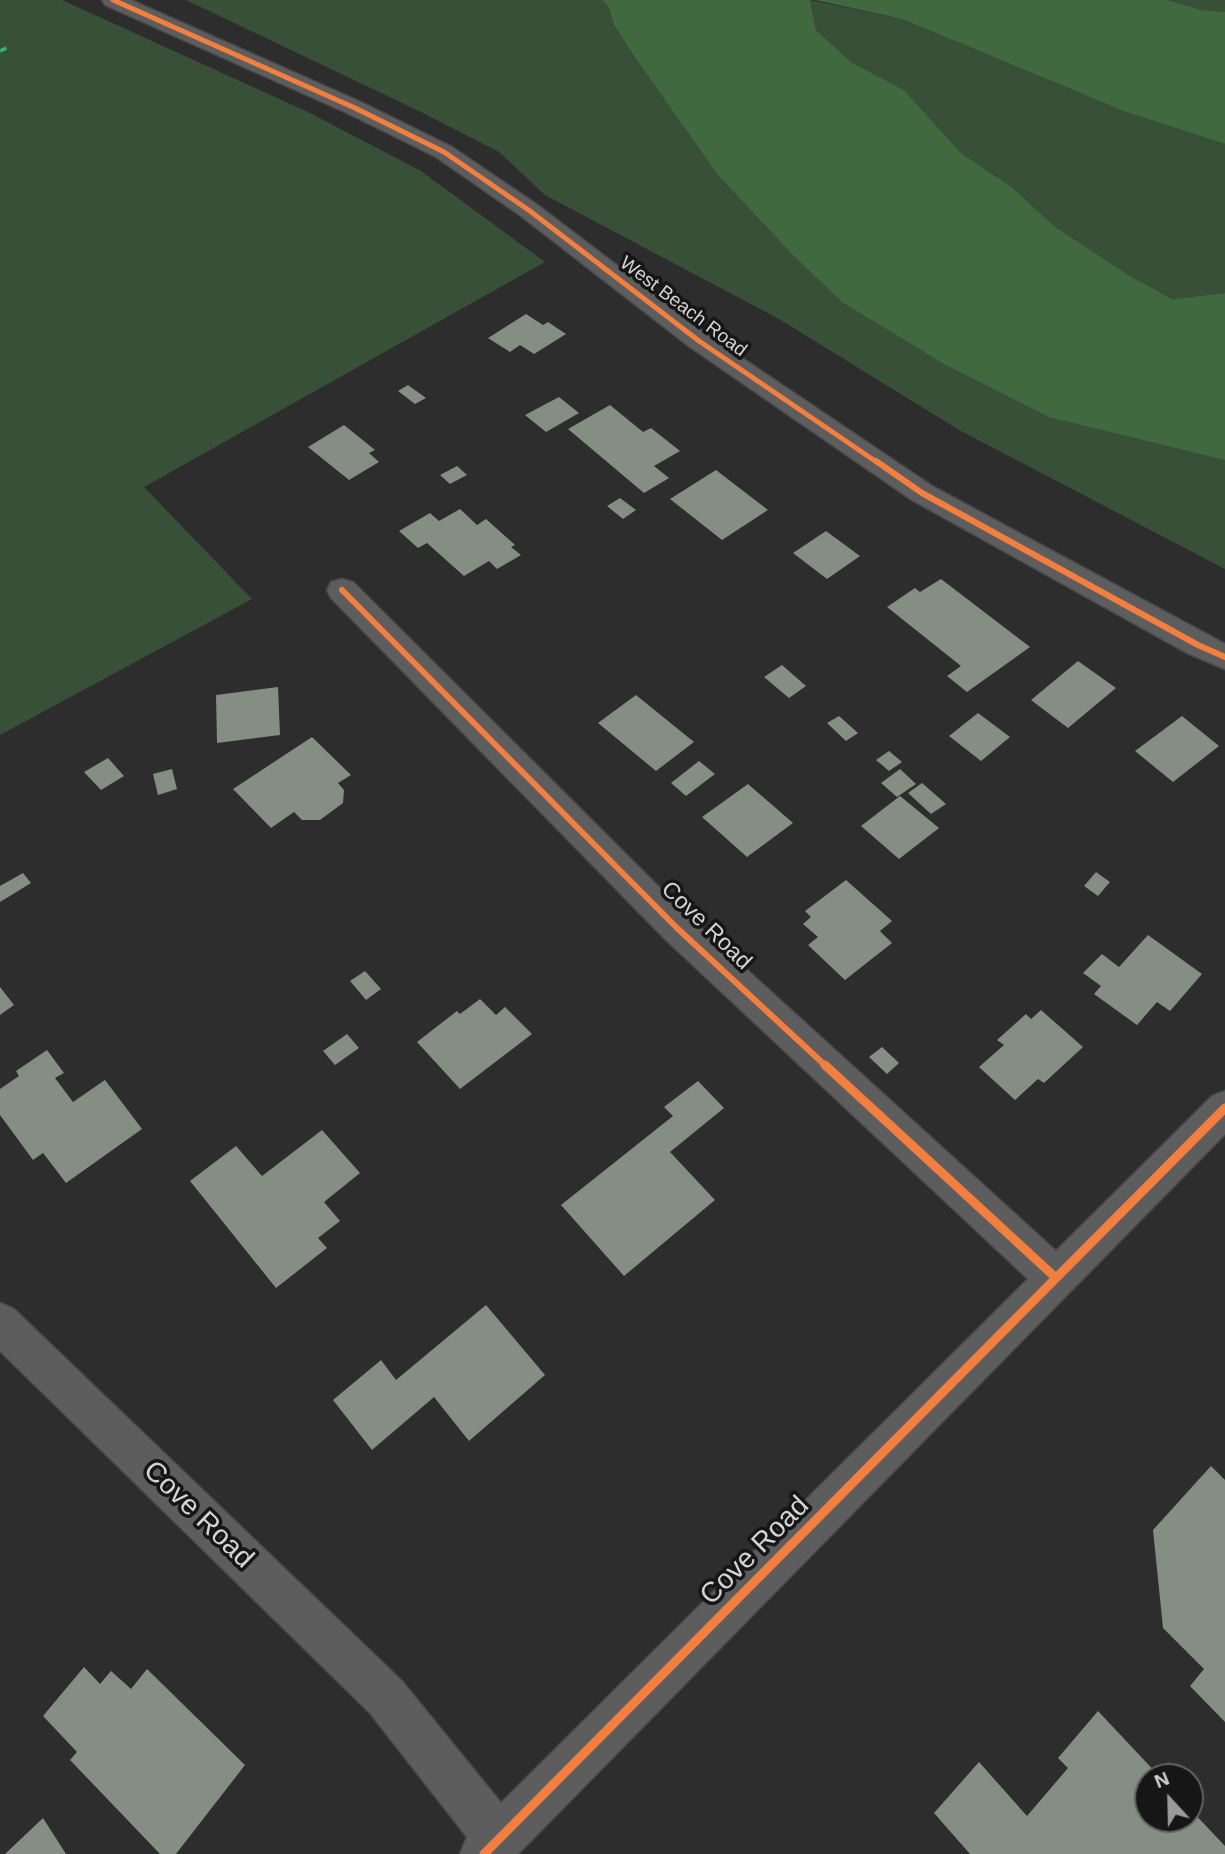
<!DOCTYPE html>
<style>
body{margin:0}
#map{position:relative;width:1225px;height:1854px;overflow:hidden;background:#2d2d2d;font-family:Arial,sans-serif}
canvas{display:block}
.north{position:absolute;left:1134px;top:1763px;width:70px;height:70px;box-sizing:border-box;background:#151615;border:2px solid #616261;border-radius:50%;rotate:338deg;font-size:19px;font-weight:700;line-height:28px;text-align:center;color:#d3d4d3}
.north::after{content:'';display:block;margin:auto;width:24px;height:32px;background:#999a99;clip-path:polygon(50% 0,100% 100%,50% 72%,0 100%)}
</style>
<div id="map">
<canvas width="1225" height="1854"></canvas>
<div class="north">N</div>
</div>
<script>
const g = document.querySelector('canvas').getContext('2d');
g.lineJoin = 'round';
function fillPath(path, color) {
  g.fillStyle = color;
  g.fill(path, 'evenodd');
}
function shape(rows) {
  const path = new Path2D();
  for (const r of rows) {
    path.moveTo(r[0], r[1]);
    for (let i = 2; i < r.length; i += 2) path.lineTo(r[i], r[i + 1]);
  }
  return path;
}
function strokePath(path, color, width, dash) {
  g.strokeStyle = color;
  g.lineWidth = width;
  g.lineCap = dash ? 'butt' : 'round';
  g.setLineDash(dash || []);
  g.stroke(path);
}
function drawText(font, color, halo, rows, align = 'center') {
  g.font = font + ' Arial,sans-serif';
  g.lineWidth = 7;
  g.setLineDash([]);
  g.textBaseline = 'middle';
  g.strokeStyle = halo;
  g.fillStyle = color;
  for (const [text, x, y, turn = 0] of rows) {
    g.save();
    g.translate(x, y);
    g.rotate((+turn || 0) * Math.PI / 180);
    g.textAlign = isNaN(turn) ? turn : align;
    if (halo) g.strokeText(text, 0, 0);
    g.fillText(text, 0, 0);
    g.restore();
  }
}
fillPath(shape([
 [0,0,62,0,310,113,421,171,545,262,144,487,252,599,0,735],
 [186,0,602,0,609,8,614,25,632,53,672,106,1171,445,1225,460,1225,569,959,430,779,319,545,195,499,152,419,111],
 [810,0,902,19,1126,112,1225,144,1225,293,1172,299,1127,274,1054,226,1013,188,961,153,904,90,851,62,816,30],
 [1168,0,1225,0,1225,12,1202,10]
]), '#395038');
fillPath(shape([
 [602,0,810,0,816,30,851,62,904,90,961,153,1013,188,1054,226,1127,274,1172,299,1225,293,1225,460,1049,417,944,364,842,302,794,256,718,175,632,53,614,25,609,8],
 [815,0,1168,0,1202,10,1225,12,1225,144,1126,112,902,19]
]), '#40693f');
fillPath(shape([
 [526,314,543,325,548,322,566,334,534,354,520,345,510,352,488,338],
 [408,385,426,398,415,404,398,391],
 [559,397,579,413,546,432,525,415],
 [610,405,643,432,651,428,680,451,654,466,669,478,644,493,568,429],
 [344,425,375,450,369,453,379,462,349,480,308,447],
 [457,466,467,475,450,484,440,475],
 [716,470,768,510,722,540,670,499],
 [620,498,636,510,623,519,607,506],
 [460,509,477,525,486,519,515,545,511,547,521,555,497,569,489,561,464,576,427,543,418,548,399,531,430,513,439,521],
 [826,531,860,556,827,579,793,553],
 [941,579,1030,647,967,692,947,676,961,666,887,607,915,588,920,592],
 [1078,661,1116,688,1068,728,1031,700],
 [782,665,806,686,789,698,764,677],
 [278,687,280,735,217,743,216,695],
 [636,695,694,742,656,771,598,723],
 [978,713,1010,737,981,761,949,736],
 [839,716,858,733,846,741,827,723],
 [1182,716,1219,746,1173,782,1135,751],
 [312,737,351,775,338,783,344,790,343,803,320,820,302,820,294,812,271,828,233,789],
 [889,751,902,762,889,771,876,760],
 [108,758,124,776,101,790,84,772],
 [699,761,715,774,686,796,671,783],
 [172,769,177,789,158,795,153,774],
 [900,769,916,784,897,797,881,783],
 [922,783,946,804,931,814,908,793],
 [748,784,793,823,747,857,702,817],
 [900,796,939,828,899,859,861,826],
 [1096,872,1110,882,1098,896,1084,886],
 [23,873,31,883,0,902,0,886],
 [846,880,892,921,880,931,892,943,845,980,808,945,818,937,803,924,811,917,805,911],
 [1148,935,1202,974,1170,1011,1157,1002,1137,1025,1094,994,1101,986,1083,973,1102,954,1119,967],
 [365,971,381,989,366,1000,350,981],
 [0,987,14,1005,0,1015],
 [480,999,496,1015,505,1007,532,1034,460,1089,417,1042,457,1011,460,1014],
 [1041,1010,1083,1047,1044,1083,1038,1079,1015,1100,979,1067,1004,1045,997,1040,1026,1014,1031,1019],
 [347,1034,359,1048,335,1065,323,1051],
 [882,1047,899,1063,887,1074,869,1057],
 [47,1050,64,1073,55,1078,73,1102,105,1080,142,1129,66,1183,43,1153,33,1160,0,1115,0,1089,19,1076,16,1071],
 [698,1081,724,1108,670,1152,715,1200,624,1276,561,1205,673,1116,664,1107],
 [322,1130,360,1173,324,1202,340,1221,318,1238,327,1248,276,1288,190,1181,236,1146,262,1176],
 [486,1305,545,1375,469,1441,434,1397,372,1450,333,1400,381,1360,396,1380],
 [1211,1466,1225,1480,1225,1722,1190,1686,1204,1669,1163,1628,1153,1530],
 [84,1667,100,1684,111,1671,131,1689,147,1669,245,1765,176,1854,160,1854,70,1760,77,1752,43,1716],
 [1098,1711,1160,1777,1148,1777,1148,1819,1190,1819,1190,1809,1225,1846,1225,1854,970,1854,934,1813,979,1762,1027,1816,1068,1768,1058,1758],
 [43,1818,66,1854,5,1854]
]), '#848e83');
const minor = shape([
 [102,0,131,0,363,103,452,147,539,206,708,335,932,486,1225,644,1225,669,1187,653,912,500,690,347,521,216,436,157,347,113,105,5,102,0],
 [342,579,353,582,689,917,1056,1251,1212,1096,1225,1091,1225,1134,518,1854,460,1854,467,1837,370,1713,0,1351,0,1303,14,1309,402,1681,501,1803,1028,1279,665,939,331,598,327,590,331,582,342,579]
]);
strokePath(minor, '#474847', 3);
fillPath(minor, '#5d5d5d');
strokePath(shape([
 [0,51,9,47]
]), '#33b770', 3.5, [7, 3.5]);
strokePath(shape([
 [113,0,355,108,444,152,530,211,699,341,878,463]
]), '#f27e40', 5);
strokePath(shape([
 [876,461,922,493,1198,645,1225,657],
 [342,590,677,928,827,1067]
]), '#f27e40', 6);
strokePath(shape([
 [825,1065,1056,1278],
 [484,1854,1225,1108]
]), '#f27e40', 9);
drawText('19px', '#d3d4d3', '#151615', [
 ["West Beach Road",683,307,37]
]);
drawText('23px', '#d3d4d3', '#151615', [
 ["Cove Road",706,926,44]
]);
drawText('28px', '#d3d4d3', '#151615', [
 ["Cove Road",198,1515,44],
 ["Cove Road",755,1551,-45]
]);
</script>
